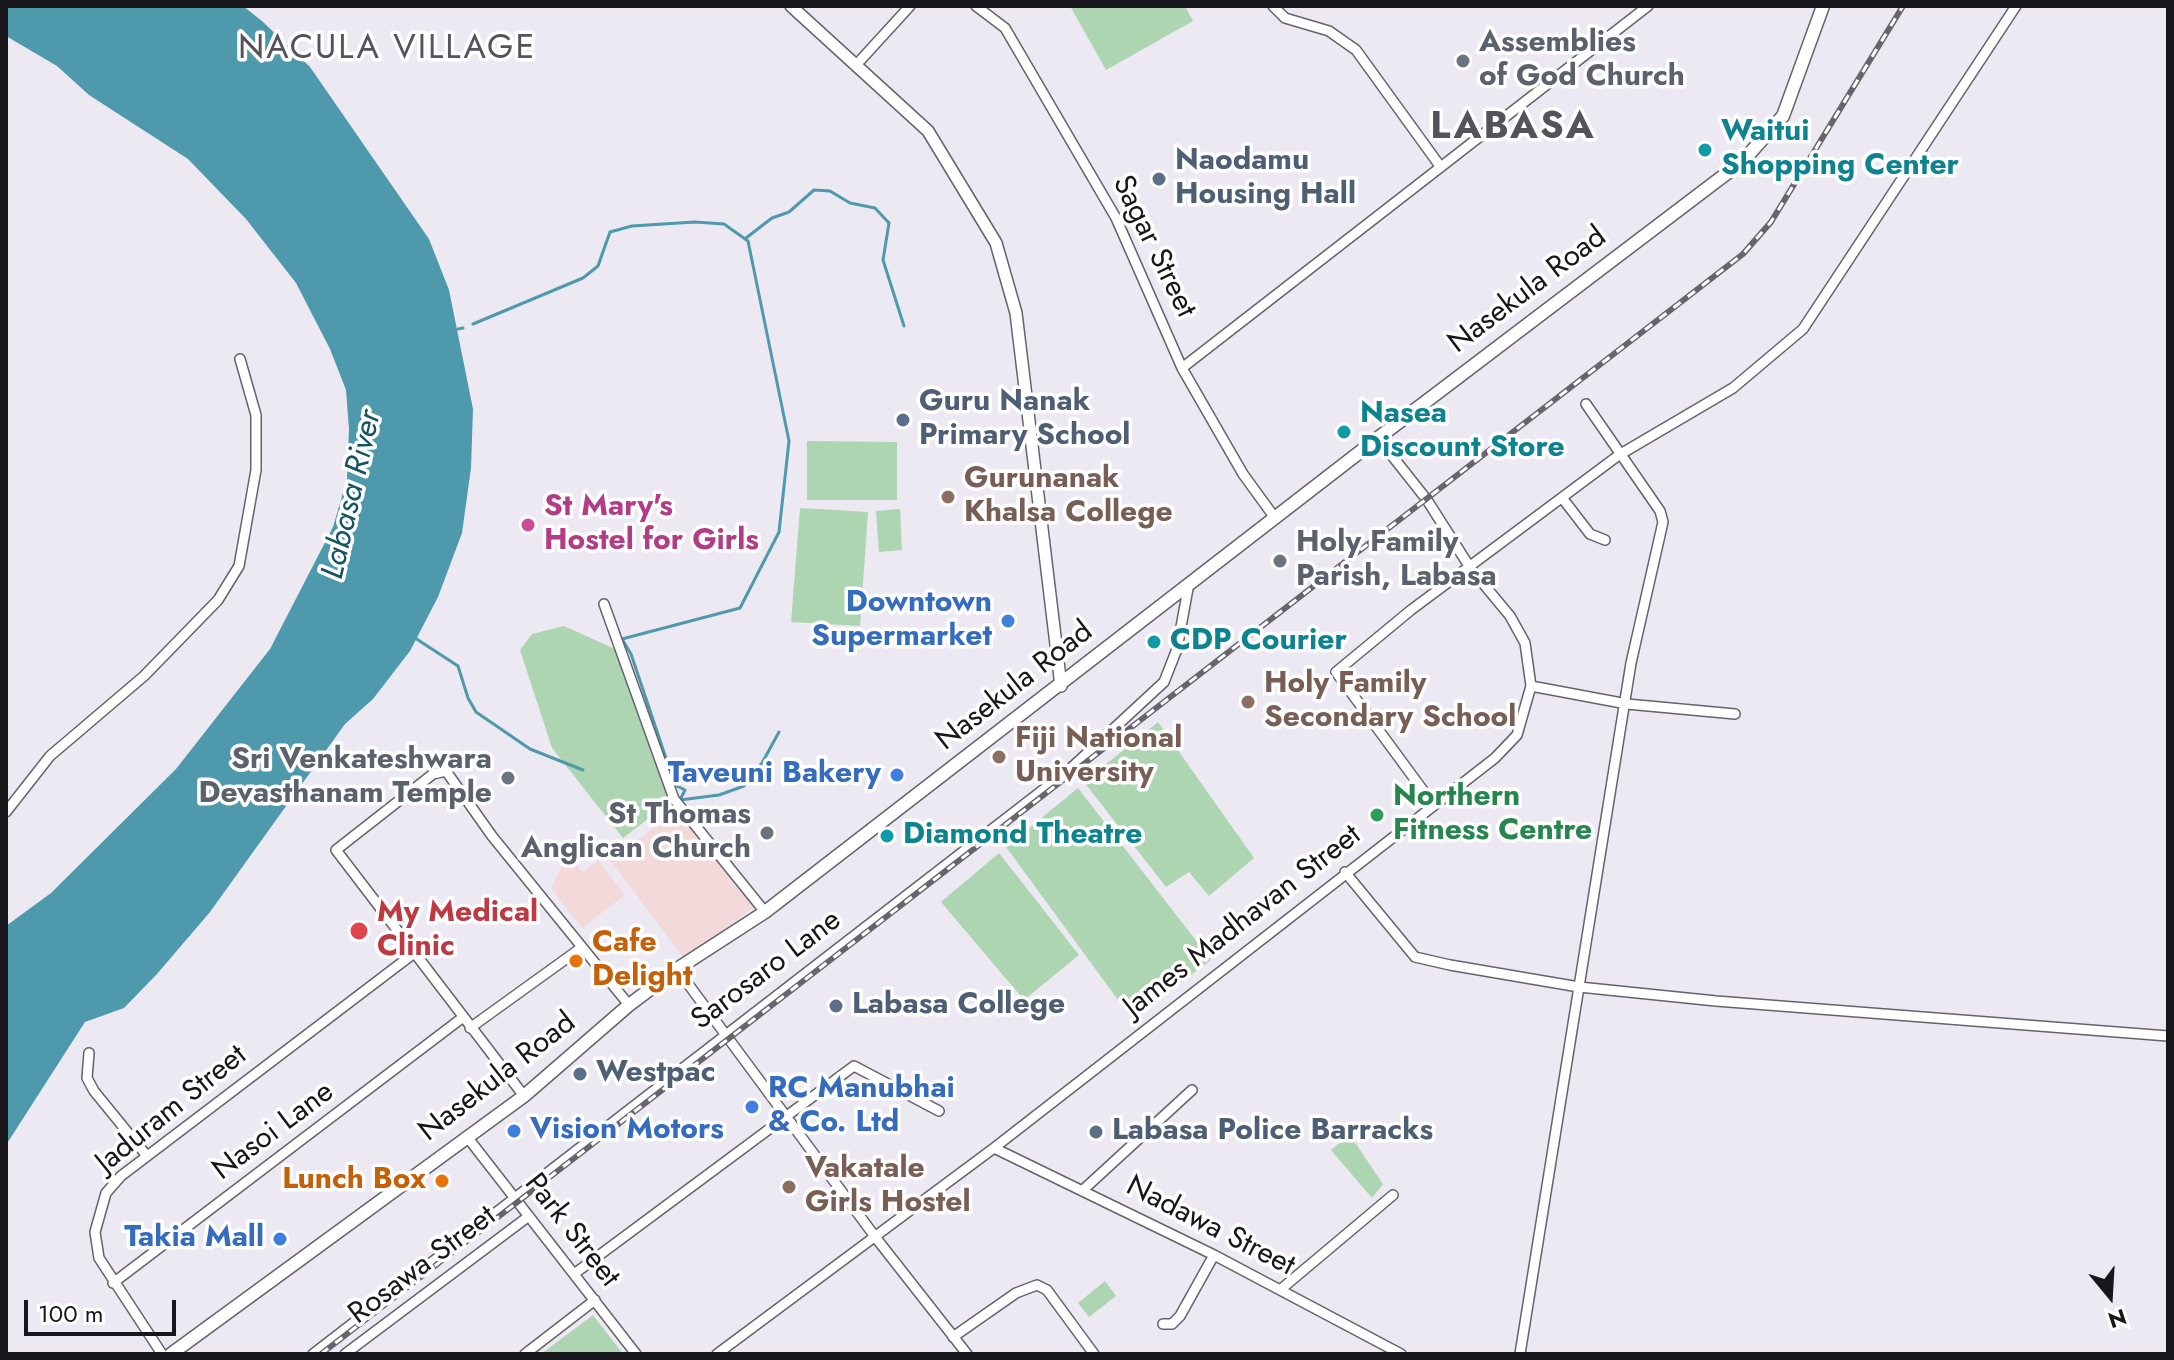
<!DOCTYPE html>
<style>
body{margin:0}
#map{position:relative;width:2174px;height:1360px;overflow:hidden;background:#ece9f3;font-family:Jost,sans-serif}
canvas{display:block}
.frame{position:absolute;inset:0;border:8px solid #17161a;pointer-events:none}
.north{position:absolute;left:2070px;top:1256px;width:80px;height:80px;-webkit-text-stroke:6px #fff;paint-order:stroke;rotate:162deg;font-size:22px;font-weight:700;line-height:32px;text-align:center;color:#17161a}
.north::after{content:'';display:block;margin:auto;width:28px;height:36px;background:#17161a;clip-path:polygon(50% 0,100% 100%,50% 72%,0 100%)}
.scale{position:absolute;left:24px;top:1300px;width:152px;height:36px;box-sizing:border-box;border:4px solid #17161a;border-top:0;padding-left:10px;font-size:24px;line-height:28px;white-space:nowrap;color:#17161a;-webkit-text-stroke:6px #fff;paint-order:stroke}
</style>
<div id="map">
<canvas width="2174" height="1360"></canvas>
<div class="frame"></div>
<div class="north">N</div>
<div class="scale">100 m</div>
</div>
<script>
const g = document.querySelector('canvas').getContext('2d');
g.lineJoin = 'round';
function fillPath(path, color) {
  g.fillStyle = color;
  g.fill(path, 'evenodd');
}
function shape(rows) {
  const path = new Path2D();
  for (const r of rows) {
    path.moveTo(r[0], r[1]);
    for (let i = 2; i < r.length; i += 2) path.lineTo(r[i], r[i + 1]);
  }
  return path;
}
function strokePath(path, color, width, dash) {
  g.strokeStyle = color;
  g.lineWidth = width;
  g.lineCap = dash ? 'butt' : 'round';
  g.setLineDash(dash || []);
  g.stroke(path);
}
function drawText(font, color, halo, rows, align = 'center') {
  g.font = font + ' Jost,sans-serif';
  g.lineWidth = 7;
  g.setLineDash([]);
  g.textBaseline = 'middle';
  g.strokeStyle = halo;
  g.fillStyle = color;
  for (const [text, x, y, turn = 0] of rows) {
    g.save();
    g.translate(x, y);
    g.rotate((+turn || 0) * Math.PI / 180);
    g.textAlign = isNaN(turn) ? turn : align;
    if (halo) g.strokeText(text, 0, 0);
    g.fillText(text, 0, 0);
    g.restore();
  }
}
fillPath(shape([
 [680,808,755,906,685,959,610,861],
 [568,854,583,872,598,860,625,895,582,928,551,888]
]), '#f4d9da');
fillPath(shape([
 [1070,6,1185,6,1193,21,1106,70],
 [807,441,897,442,897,500,807,500],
 [800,508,868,512,860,626,791,622],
 [900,509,902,550,879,552,876,511],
 [564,626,624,653,674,799,623,838,552,748,520,650,532,634],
 [1158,722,1254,858,1209,896,1189,872,1166,887,1084,782],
 [1078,788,1211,960,1132,1019,1006,847],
 [999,853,1079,955,1024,1000,941,902],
 [1350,1135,1383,1184,1372,1198,1331,1150],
 [1105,1281,1116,1296,1089,1317,1078,1303],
 [593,1315,623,1354,541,1354]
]), '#aed5b1');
fillPath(shape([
 [6,6,243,6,262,21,310,67,429,239,449,290,473,409,471,468,462,533,438,597,410,651,373,699,345,724,210,912,157,974,124,1008,85,1022,6,1145,6,926,51,893,176,769,270,649,333,527,347,479,349,429,346,390,330,349,296,283,246,219,188,159,89,95,57,66,6,36]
]), '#4e99ab');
strokePath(shape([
 [746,238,772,218,789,212,814,190,830,191,850,203,875,208,889,223,883,260,904,326],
 [473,324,583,278,598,266,610,232,632,226,695,222,724,224,748,241,789,441,779,532,740,608,622,639,631,654,675,785,685,790,680,800,719,795,744,786,762,763,779,732],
 [458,329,463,328],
 [415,638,458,666,468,698,476,712,530,749,583,770]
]), '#4e99ab', 3);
const minor = shape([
 [976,6,1005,28,1116,218,1182,368,1243,474,1275,518],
 [1273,6,1285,18,1329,31,1356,50,1440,166],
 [857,64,910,6],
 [1182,368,1648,6],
 [1563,499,1590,534,1605,540],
 [604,604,674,799,765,912],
 [1531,686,1627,704,1735,714],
 [1433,804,1336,672,1411,610,1619,455,1733,388,1803,329,2016,6],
 [6,812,50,756,144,676,218,600,239,566,256,470,256,415,240,359],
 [1345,872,1415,957,1450,965,1579,987,1716,1001,2168,1036],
 [677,969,876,1238,967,1354],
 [470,1028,581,948],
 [89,1053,87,1078,94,1091,147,1156],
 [524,1096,336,850,433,774,446,771,492,836,629,1005],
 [468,1138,636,1354],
 [994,1148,1214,1255,1401,1354],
 [1083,1190,1192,1090],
 [574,1274,854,1066,939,1111],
 [113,1283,462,1018],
 [1280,1290,1393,1195],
 [1163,1324,1172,1324,1180,1316,1214,1255],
 [953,1337,1016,1293,1037,1285,1047,1290,1094,1354],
 [162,1354,99,1258,95,1232,106,1193,121,1176,413,954],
 [313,1354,1070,769,1164,682,1177,649,1189,583],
 [345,1354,529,1216],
 [525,1354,595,1300],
 [717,1354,994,1148,1495,758,1517,735,1531,686,1525,643,1510,616,1471,569,1427,500,1378,438],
 [1520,1354,1631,663,1663,522,1660,511,1586,404]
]);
const tertiary = shape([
 [791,6,928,131,996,243,1016,313,1061,686]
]);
const secondary = shape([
 [171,1354,524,1096,629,1005,677,969,765,912,1378,438,1743,161,1783,116,1823,6]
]);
strokePath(minor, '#65626b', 12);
strokePath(tertiary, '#65626b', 14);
strokePath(secondary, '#65626b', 15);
strokePath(minor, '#fff', 9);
strokePath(tertiary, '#fff', 11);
strokePath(secondary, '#fff', 12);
const rail = shape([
 [321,1354,1743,254,1771,222,1903,6]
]);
strokePath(rail, '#67656b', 6);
strokePath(rail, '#fff', 3, [9]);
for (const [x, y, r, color] of [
 [1463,61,8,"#6b7280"],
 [1705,150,8,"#0f9aa8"],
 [1159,179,8,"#5c6f8a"],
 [903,420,8,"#5c6f8a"],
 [1344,432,8,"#0f9aa8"],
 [948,497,8,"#8d6e63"],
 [528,525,8,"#d1479c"],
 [1280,561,8,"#6b7280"],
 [1008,621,8,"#3f7fe0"],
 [1154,642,8,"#0f9aa8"],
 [1248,702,8,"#8d6e63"],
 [999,757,8,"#8d6e63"],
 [897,775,8,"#3f7fe0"],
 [508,778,8,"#6b7280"],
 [1377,815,8,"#2e9e5b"],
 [767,833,8,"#6b7280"],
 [887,836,8,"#0f9aa8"],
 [359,931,10,"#e0444e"],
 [576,961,8,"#e8710a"],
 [836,1006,8,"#5c6f8a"],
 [580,1074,8,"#5c6f8a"],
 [752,1107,8,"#3f7fe0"],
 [514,1131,8,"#3f7fe0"],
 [1096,1132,8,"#5c6f8a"],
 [442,1181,8,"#e8710a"],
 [789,1187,8,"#8d6e63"],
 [280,1239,8,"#3f7fe0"]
]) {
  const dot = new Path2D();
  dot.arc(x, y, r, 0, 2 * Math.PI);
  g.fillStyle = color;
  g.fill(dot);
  strokePath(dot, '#fff', 3);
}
drawText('bold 30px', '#5b616d', '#fff', [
 ["Assemblies",1479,44],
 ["of God Church",1479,78],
 ["Holy Family",1296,544],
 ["Parish, Labasa",1296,578],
 ["Sri Venkateshwara",492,761,"right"],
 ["Devasthanam Temple",492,795,"right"],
 ["St Thomas",751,816,"right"],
 ["Anglican Church",751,850,"right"]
], 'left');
drawText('bold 30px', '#0d838f', '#fff', [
 ["Waitui",1721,133],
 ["Shopping Center",1721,167],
 ["Nasea",1360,415],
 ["Discount Store",1360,449],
 ["CDP Courier",1170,642],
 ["Diamond Theatre",903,836]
], 'left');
drawText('bold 30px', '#4e5e75', '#fff', [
 ["Naodamu",1175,162],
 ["Housing Hall",1175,196],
 ["Guru Nanak",919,403],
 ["Primary School",919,437],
 ["Labasa College",852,1006],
 ["Westpac",596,1074],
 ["Labasa Police Barracks",1112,1132]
], 'left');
drawText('30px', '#17161a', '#fff', [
 ["Sagar Street",1153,247,64],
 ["Nasekula Road",1528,291,-37],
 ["Nasekula Road",1015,687,-38],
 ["James Madhavan Street",1243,922,-38],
 ["Sarosaro Lane",767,971,-37],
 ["Nasekula Road",498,1078,-38],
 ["Jaduram Street",172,1110,-39],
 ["Nasoi Lane",274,1132,-37],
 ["Nadawa Street",1210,1227,27],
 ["Park Street",571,1231,52],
 ["Rosawa Street",423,1266,-37]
]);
drawText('bold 30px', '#785e54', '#fff', [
 ["Gurunanak",964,480],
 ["Khalsa College",964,514],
 ["Holy Family",1264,685],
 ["Secondary School",1264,719],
 ["Fiji National",1015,740],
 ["University",1015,774],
 ["Vakatale",805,1170],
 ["Girls Hostel",805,1204]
], 'left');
drawText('bold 30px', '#b23c85', '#fff', [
 ["St Mary's",544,508],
 ["Hostel for Girls",544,542]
], 'left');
drawText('bold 30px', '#366cbe', '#fff', [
 ["Downtown",992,604],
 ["Supermarket",992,638],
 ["Taveuni Bakery",881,775],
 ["RC Manubhai",768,1090,"left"],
 ["& Co. Ltd",768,1124,"left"],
 ["Vision Motors",530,1131,"left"],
 ["Takia Mall",264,1239]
], 'right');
drawText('bold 30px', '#27864d', '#fff', [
 ["Northern",1393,798],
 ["Fitness Centre",1393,832]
], 'left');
drawText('bold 30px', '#be3a42', '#fff', [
 ["My Medical",377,914],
 ["Clinic",377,948]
], 'left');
drawText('bold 30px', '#c56008', '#fff', [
 ["Cafe",592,944],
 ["Delight",592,978],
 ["Lunch Box",426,1181,"right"]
], 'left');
drawText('italic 32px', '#145462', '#fff', [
 ["Labasa River",353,495,-77]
]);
g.letterSpacing = '2px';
drawText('34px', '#55525b', '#fff', [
 ["NACULA VILLAGE",387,50]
]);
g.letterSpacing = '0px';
g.letterSpacing = '2px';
drawText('bold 38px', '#55525b', '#fff', [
 ["LABASA",1513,129]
]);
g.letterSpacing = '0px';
</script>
